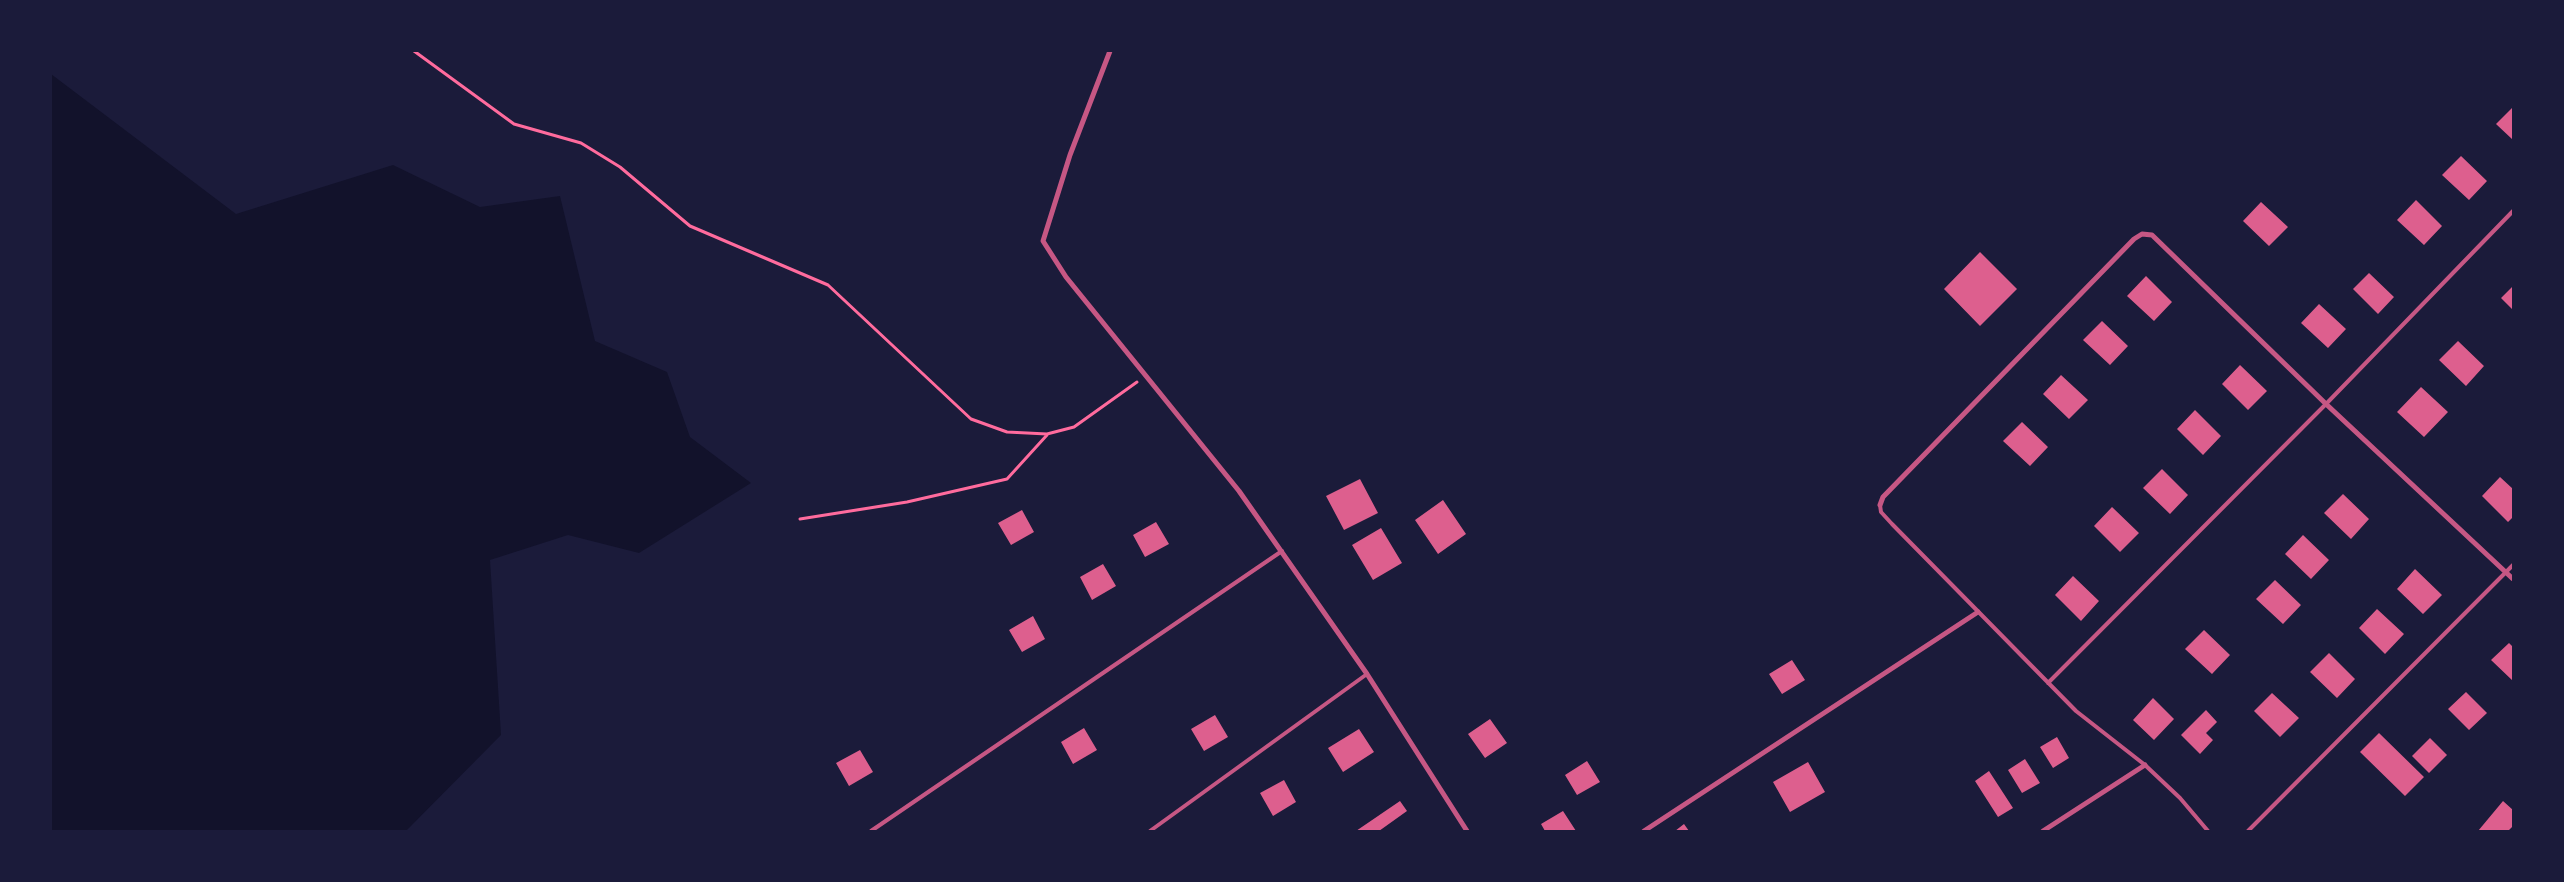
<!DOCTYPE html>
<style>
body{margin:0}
#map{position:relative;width:2564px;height:882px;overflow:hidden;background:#1b1b3a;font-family:"Alegreya Sans",sans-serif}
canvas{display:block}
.frame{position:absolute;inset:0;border:52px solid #1b1b3a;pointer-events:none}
</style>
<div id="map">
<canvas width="2564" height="882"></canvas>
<div class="frame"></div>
</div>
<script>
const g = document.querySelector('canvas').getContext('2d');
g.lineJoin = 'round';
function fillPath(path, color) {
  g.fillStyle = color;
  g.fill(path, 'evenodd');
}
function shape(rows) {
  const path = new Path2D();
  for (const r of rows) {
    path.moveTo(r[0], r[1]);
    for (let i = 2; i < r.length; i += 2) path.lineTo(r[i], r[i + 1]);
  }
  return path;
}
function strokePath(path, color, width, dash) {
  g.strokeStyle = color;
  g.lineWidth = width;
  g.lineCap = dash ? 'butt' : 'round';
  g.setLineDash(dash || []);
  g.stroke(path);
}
fillPath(shape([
 [51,74,236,214,393,165,480,207,560,196,595,341,667,372,690,437,751,483,639,553,568,535,490,560,501,735,406,831,51,831]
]), '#12122b');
fillPath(shape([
 [2513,107,2513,140,2496,124],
 [2461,156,2487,181,2469,200,2442,175],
 [2416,200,2442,226,2424,245,2397,220],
 [2261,202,2288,227,2269,246,2243,221],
 [1980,252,2017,289,1980,326,1944,289],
 [2369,273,2394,297,2378,314,2353,289],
 [2146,276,2172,302,2154,321,2127,296],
 [2513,286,2513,310,2501,298],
 [2319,304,2346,329,2328,348,2301,323],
 [2102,321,2128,346,2110,365,2083,340],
 [2458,341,2484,366,2466,386,2439,360],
 [2240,365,2267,391,2248,410,2222,384],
 [2061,375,2088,400,2069,419,2043,394],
 [2421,387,2448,412,2424,437,2397,412],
 [2195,410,2221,436,2203,455,2177,429],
 [2022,422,2048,447,2030,466,2003,441],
 [2162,469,2188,495,2170,514,2143,488],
 [2500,477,2513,489,2513,517,2508,522,2482,496],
 [1360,479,1378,513,1344,530,1326,496],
 [2343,494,2369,519,2351,539,2324,513],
 [1443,500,1466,534,1438,554,1415,520],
 [2112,507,2139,533,2120,552,2094,526],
 [1022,510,1034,532,1011,545,998,523],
 [1156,522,1169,544,1145,557,1133,535],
 [1381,528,1402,563,1373,580,1352,545],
 [2303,535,2329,560,2311,579,2285,554],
 [1103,564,1116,586,1092,600,1080,577],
 [2415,569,2442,595,2423,614,2397,589],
 [2073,576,2099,601,2081,621,2055,595],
 [2275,580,2301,605,2283,624,2256,599],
 [2377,609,2404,634,2385,654,2359,628],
 [1033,616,1045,639,1022,652,1009,630],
 [2204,630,2230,655,2212,674,2185,649],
 [2509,643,2513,647,2513,681,2491,660],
 [2329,653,2355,679,2337,698,2310,672],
 [1792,660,1805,680,1782,694,1769,674],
 [2466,692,2487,713,2469,730,2448,709],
 [2272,693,2299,718,2280,737,2254,711],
 [2153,698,2174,719,2154,740,2133,720],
 [2206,710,2217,722,2206,733,2213,740,2200,754,2181,735],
 [1215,715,1228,737,1204,751,1191,729],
 [1490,719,1507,743,1485,758,1468,734],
 [1084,728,1097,750,1073,764,1061,742],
 [1359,729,1374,752,1343,772,1328,748],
 [2379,733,2424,777,2405,796,2360,752],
 [2057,737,2069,758,2053,768,2040,747],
 [2430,738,2447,755,2429,773,2412,756],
 [860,750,873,772,849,786,836,763],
 [2025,759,2040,783,2022,793,2008,770],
 [1587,761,1600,782,1577,795,1565,775],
 [1808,762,1825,792,1790,812,1773,782],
 [1989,771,2013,808,1998,817,1975,781],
 [1284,780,1296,802,1273,816,1260,793],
 [1400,801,1407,811,1379,831,1356,831],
 [2503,801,2513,810,2513,826,2508,831,2478,831],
 [1563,811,1576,831,1545,831,1541,824],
 [1684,824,1689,831,1675,831]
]), '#dd5f8e');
strokePath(shape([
 [414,51,514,124,581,143,620,167,690,226,828,285,971,419,1007,432,1047,434,1074,427,1137,382],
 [800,519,907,502,1007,479,1047,435]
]), '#ff6b9d', 3);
strokePath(shape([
 [1880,505,1881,512,1892,524,2076,711,2145,765,2180,798,2208,831],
 [2048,683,2326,404,2513,211],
 [871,831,1282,551],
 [1150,831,1367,674],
 [2248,831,2513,565]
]), '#c65784', 4);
strokePath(shape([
 [1110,51,1070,155,1043,241,1066,277,1239,491,1367,674,1467,831],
 [1880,505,1883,497,2134,239,2142,234,2152,235,2326,404,2513,579],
 [1644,831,1978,612],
 [2043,831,2145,765]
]), '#c65784', 5);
</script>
